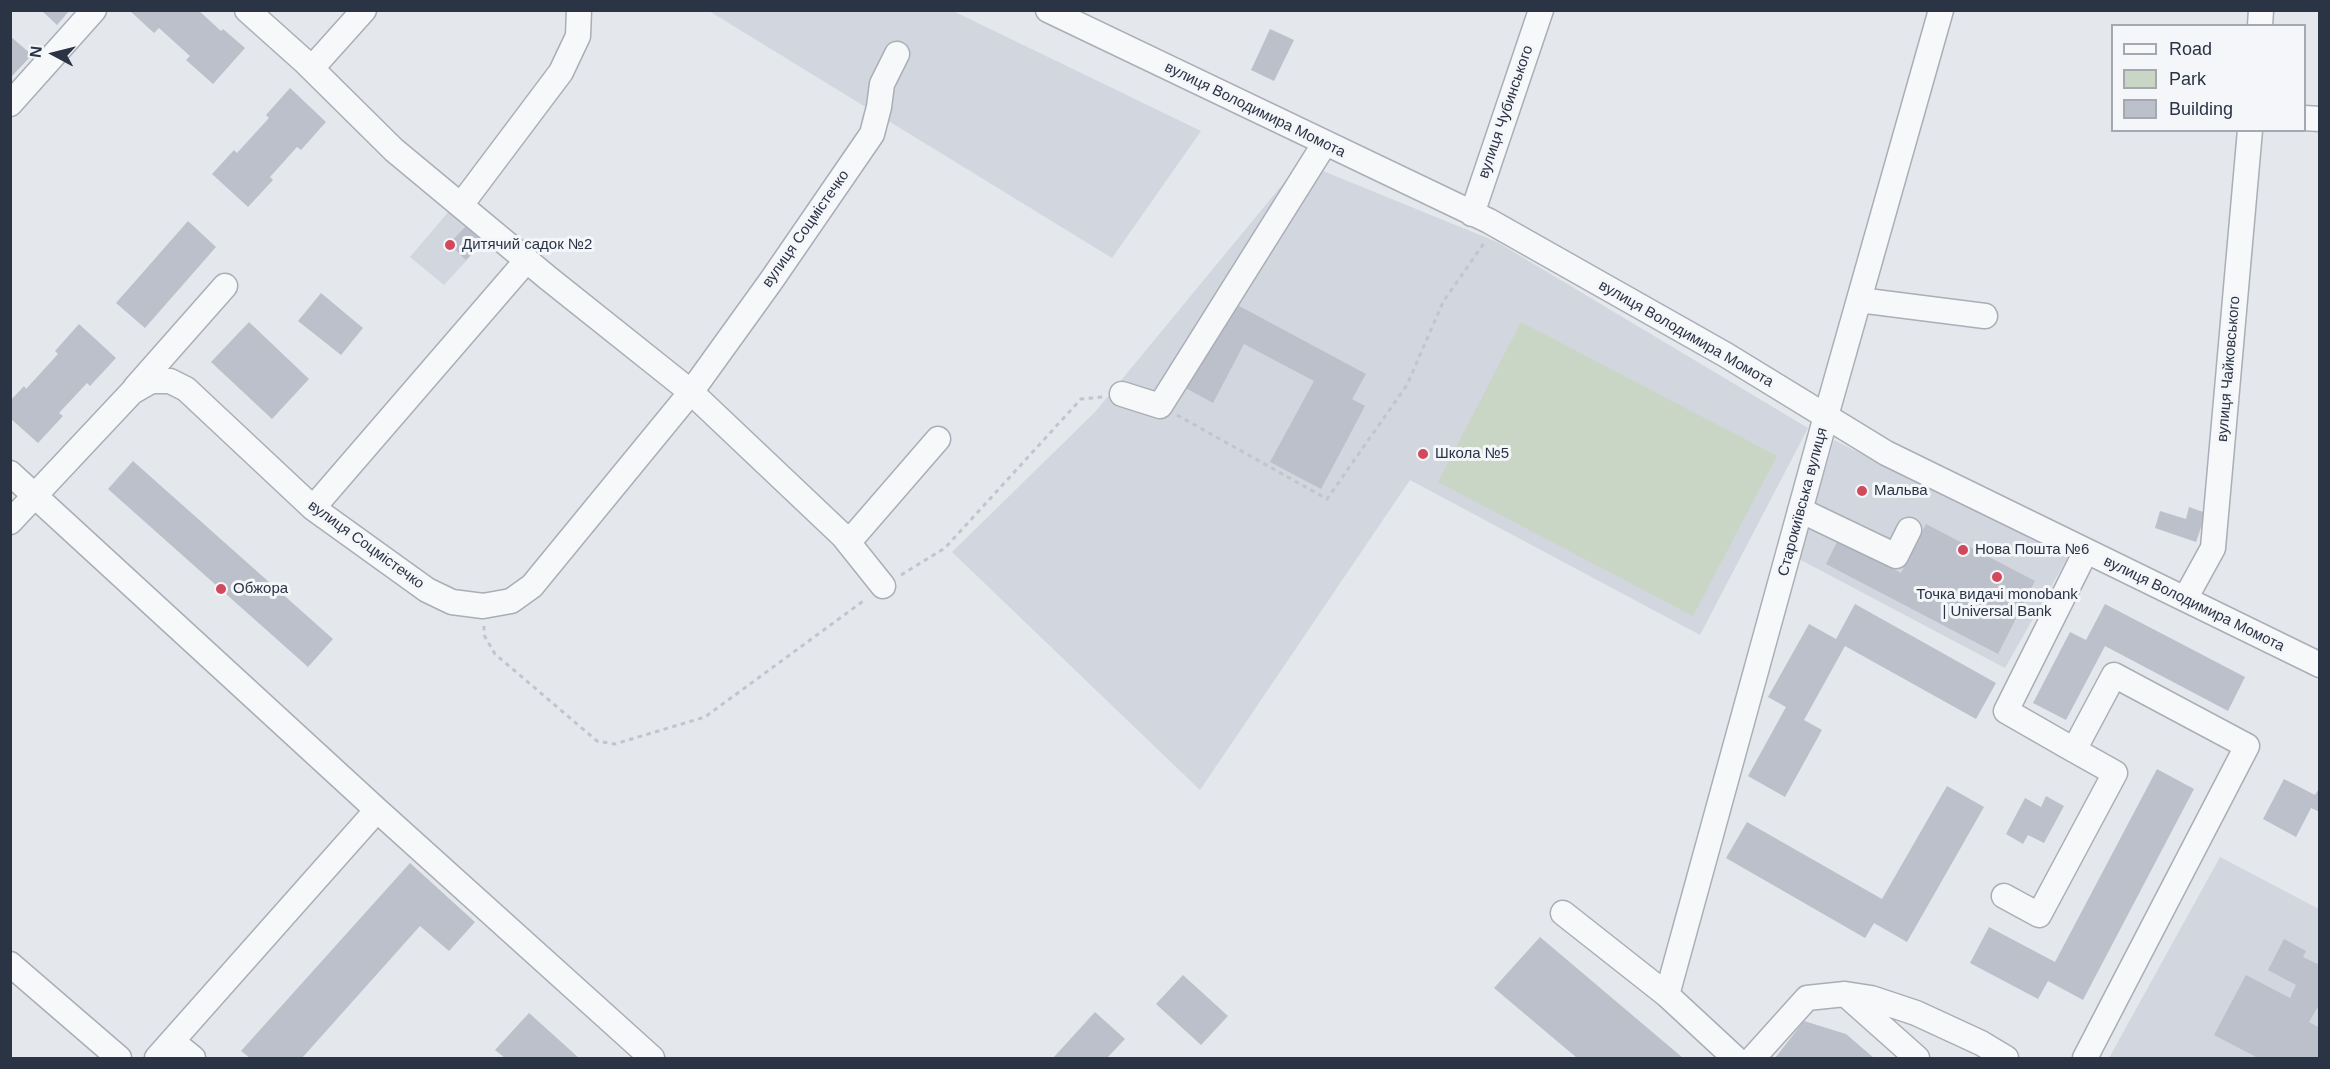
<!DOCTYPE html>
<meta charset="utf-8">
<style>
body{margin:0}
#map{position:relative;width:2330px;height:1069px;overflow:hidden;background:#e4e7ec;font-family:Helvetica,sans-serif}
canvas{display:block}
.frame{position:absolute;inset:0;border:12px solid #2b3445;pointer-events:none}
.legend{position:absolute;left:2111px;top:24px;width:195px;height:108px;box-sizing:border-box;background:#f4f6f9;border:2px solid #a4a8b1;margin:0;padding:8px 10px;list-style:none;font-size:18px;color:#2b3445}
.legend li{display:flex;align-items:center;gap:12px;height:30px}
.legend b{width:30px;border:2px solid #a4a8b1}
.north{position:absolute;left:24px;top:24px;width:60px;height:60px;-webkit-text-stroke:4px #f4f6f9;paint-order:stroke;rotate:277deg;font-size:16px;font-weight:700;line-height:24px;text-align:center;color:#2b3445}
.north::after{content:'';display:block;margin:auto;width:21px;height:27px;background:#2b3445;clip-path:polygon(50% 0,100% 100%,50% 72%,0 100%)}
</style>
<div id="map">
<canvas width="2330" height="1069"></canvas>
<div class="frame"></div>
<ul class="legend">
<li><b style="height:8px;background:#f7f8fa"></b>Road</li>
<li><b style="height:16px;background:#c9d6c5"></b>Park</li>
<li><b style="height:16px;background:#bbc0ca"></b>Building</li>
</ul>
<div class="north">N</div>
</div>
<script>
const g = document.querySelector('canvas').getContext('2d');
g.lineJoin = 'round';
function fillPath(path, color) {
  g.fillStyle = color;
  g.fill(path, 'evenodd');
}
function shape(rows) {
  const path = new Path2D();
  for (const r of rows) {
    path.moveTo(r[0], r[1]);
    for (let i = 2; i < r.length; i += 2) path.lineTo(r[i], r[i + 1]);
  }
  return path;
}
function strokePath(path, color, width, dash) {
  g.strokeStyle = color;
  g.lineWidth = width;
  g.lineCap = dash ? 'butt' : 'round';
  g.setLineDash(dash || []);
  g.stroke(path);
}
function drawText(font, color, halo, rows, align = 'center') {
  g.font = font + ' Helvetica,sans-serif';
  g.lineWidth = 6;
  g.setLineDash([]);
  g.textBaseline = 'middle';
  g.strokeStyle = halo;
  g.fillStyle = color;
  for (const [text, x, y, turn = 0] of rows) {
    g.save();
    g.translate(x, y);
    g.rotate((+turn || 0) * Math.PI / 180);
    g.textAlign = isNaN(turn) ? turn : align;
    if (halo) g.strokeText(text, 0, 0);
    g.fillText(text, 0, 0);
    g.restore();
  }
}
fillPath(shape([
 [709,11,953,11,1201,131,1112,258],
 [1301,162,1497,242,1808,428,1700,635,1410,480,1200,790,952,552,1095,412],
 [455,204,491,234,444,285,410,257],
 [1834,440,2068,557,2005,668,1799,559],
 [2220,857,2319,909,2319,1058,2109,1058]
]), '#d2d6de');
fillPath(shape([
 [1521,322,1777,456,1693,616,1438,482]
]), '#c9d6c5');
fillPath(shape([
 [41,10,70,10,57,25],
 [129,10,198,10,221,31,223,29,245,48,213,84,186,60,190,56,159,28,154,33],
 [1270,29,1294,40,1274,81,1251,70],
 [10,36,32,55,10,78],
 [290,88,326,122,301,150,297,147,270,177,273,180,248,207,212,174,234,150,237,153,269,118,266,115],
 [188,221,216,247,145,328,116,303],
 [466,226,482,242,466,260,449,244],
 [321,293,363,328,341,355,298,321],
 [1228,300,1366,374,1352,399,1365,406,1321,489,1270,462,1314,381,1244,344,1213,403,1182,386],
 [249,322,309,379,272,419,211,362],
 [79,324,116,358,90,386,87,383,59,413,63,416,38,443,10,418,10,401,24,386,26,389,58,354,55,351],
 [133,461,333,639,308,667,108,489],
 [2189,507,2206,513,2196,542,2155,528,2160,511,2186,519],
 [1926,524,2035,581,1998,654,1826,564,1838,540,1901,573],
 [1855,604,1996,683,1976,719,1845,646,1804,720,1822,730,1785,797,1748,776,1786,707,1768,697,1809,624,1836,639],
 [2105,604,2245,677,2228,711,2105,646,2066,720,2033,703,2070,632,2086,640],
 [2157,769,2194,789,2083,1000,2048,981,2038,999,1970,963,1989,927,2055,962],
 [2284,779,2315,795,2320,787,2320,812,2311,808,2296,837,2263,819],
 [1947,786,1984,807,1907,942,1874,923,1865,938,1726,858,1747,822,1882,899],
 [2046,796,2064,806,2044,843,2028,835,2023,844,2006,834,2025,798,2041,807],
 [410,863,475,922,449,951,420,926,302,1058,250,1058,241,1051],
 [1540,937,1683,1058,1577,1058,1494,988],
 [2284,939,2306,951,2303,957,2320,965,2320,1009,2317,1008,2309,1022,2320,1028,2320,1058,2258,1058,2214,1035,2246,975,2290,998,2296,985,2268,970],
 [1183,975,1228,1016,1201,1045,1156,1004],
 [1095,1012,1125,1039,1107,1058,1053,1058],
 [529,1013,579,1058,505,1058,495,1050],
 [1804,1021,1846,1034,1874,1058,1775,1058]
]), '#bbc0ca');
const minor = shape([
 [247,10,304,61,394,150,548,278,691,392,843,536,883,586],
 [1048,10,1489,221,1726,355,1886,453,2320,665],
 [2260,26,2261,10],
 [312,68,364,10],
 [10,104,94,10],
 [2304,118,2320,119],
 [461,205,561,72,578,36,579,10],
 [1472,214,1541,10],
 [1859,300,1985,316],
 [135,388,225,286],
 [1122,394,1160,406,1325,143],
 [10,473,377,810,652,1058],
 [313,508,527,260],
 [1800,510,1896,556,1909,530],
 [10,522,132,392,151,381,170,381,186,389,313,508,427,590,452,602,483,606,511,601,532,586,691,392,771,281,872,134,879,107,882,84,897,54],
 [843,536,854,536,938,439],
 [2185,599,2213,548,2250,130],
 [2004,896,2039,915,2115,773,2074,750],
 [1563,913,1667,995,1735,1058],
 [10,964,119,1058],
 [1845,994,1871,998,1916,1013,1981,1043,2006,1058],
 [1667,995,1826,416,1941,10],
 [172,1041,193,1058],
 [157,1058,377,810],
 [1753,1058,1807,998,1845,994,1917,1058],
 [2085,1058,2247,746,2114,675,2074,750,2006,711,2086,551]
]);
strokePath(minor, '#a9aeb7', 27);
strokePath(shape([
 [1177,415,1327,499,1407,385,1443,302,1484,243],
 [901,575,945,548,1081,399,1103,397],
 [484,626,484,635,495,654,597,741,615,744,705,717,866,599]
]), '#c2c5cb', 3, [4.5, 4.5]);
strokePath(minor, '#f7f8fa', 24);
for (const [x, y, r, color] of [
 [450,245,6,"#d1495b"],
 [1423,454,6,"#d1495b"],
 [1862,491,6,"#d1495b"],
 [1963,550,6,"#d1495b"],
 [1997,577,6,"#d1495b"],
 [221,589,6,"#d1495b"]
]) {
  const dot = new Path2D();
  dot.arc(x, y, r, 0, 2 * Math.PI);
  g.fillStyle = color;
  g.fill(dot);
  strokePath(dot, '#f4f6f9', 2);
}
drawText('15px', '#2b3445', '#f4f6f9', [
 ["вулиця Володимира Момота",1255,110,26],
 ["вулиця Чубинського",1506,112,-71],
 ["вулиця Соцмістечко",806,229,-55],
 ["вулиця Володимира Момота",1686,334,30],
 ["вулиця Чайковського",2229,369,-85],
 ["Старокиївська вулиця",1803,502,-75],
 ["вулиця Соцмістечко",366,545,36],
 ["вулиця Володимира Момота",2194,604,26]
]);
drawText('15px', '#2b3445', '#f4f6f9', [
 ["Дитячий садок №2",462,245],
 ["Школа №5",1435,454],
 ["Мальва",1874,491],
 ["Нова Пошта №6",1975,550],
 ["Обжора",233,589],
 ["Точка видачі monobank",1997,595,"center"],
 ["| Universal Bank",1997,612,"center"]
], 'left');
</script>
